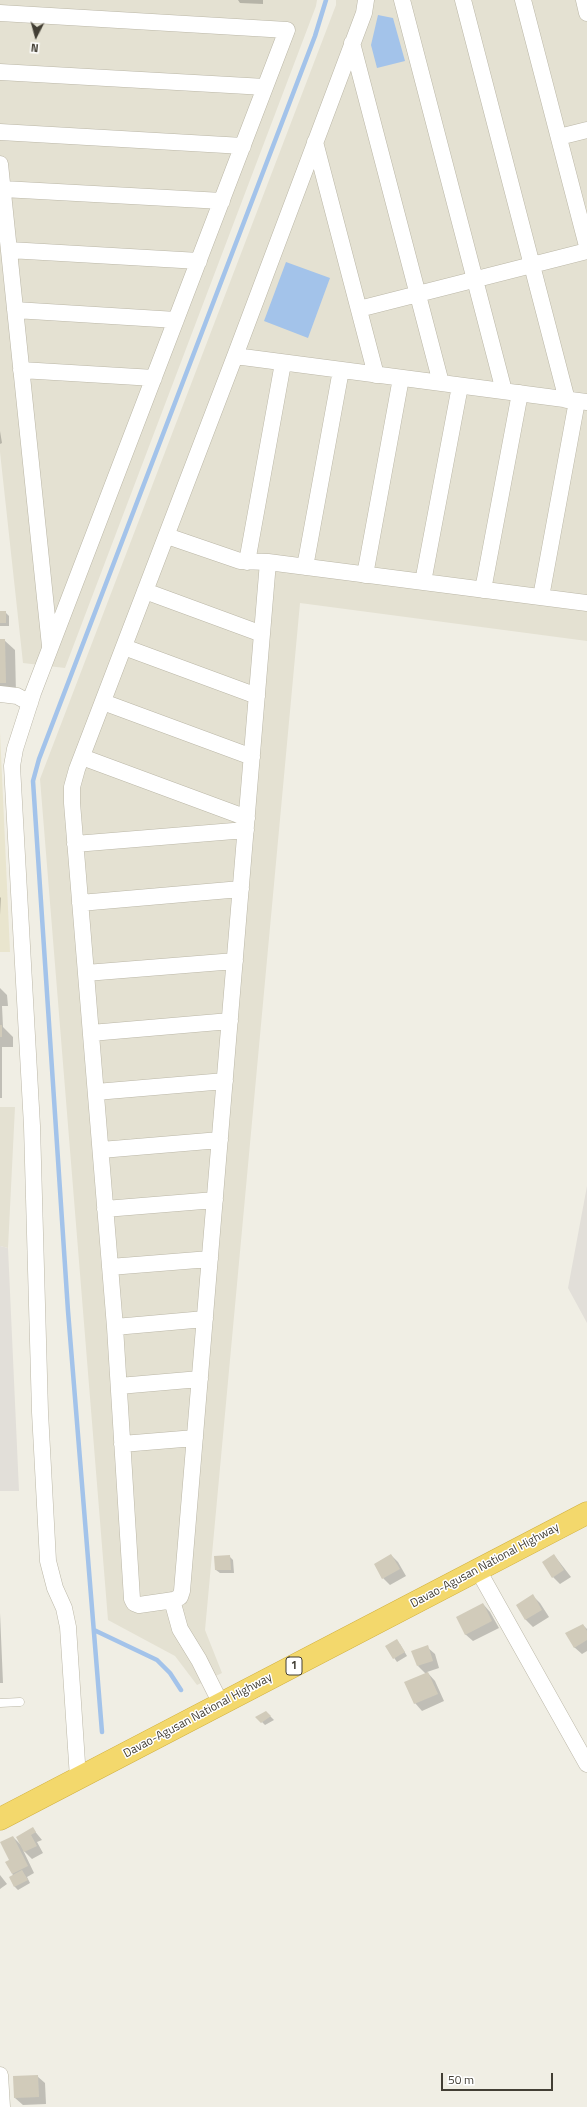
<!DOCTYPE html>
<style>
body{margin:0}
#map{position:relative;width:587px;height:2107px;overflow:hidden;background:#f0eee4;font-family:"Titillium Web",sans-serif}
canvas{display:block}
.north{position:absolute;left:16px;top:16px;width:40px;height:40px;-webkit-text-stroke:3px #fff;paint-order:stroke;rotate:186deg;font-size:11px;font-weight:700;line-height:16px;text-align:center;color:#423e34}
.north::after{content:'';display:block;margin:auto;width:14px;height:18px;background:#423e34;clip-path:polygon(50% 0,100% 100%,50% 72%,0 100%)}
.scale{position:absolute;left:441px;top:2073px;width:112px;height:18px;box-sizing:border-box;border:2px solid #423e34;border-top:0;padding-left:5px;font-size:12px;line-height:14px;white-space:nowrap;color:#423e34;-webkit-text-stroke:3px #fff;paint-order:stroke}
</style>
<div id="map">
<canvas width="587" height="2107"></canvas>
<div class="north">N</div>
<div class="scale">50 m</div>
</div>
<script>
const g = document.querySelector('canvas').getContext('2d');
g.lineJoin = 'round';
function fillPath(path, color) {
  g.fillStyle = color;
  g.fill(path, 'evenodd');
}
function shape(rows) {
  const path = new Path2D();
  for (const r of rows) {
    path.moveTo(r[0], r[1]);
    for (let i = 2; i < r.length; i += 2) path.lineTo(r[i], r[i + 1]);
  }
  return path;
}
function strokePath(path, color, width, dash) {
  g.strokeStyle = color;
  g.lineWidth = width;
  g.lineCap = dash ? 'butt' : 'round';
  g.setLineDash(dash || []);
  g.stroke(path);
}
function drawText(font, color, halo, rows, align = 'center') {
  g.font = font + ' "Titillium Web",sans-serif';
  g.lineWidth = 3;
  g.setLineDash([]);
  g.textBaseline = 'middle';
  g.strokeStyle = halo;
  g.fillStyle = color;
  for (const [text, x, y, turn = 0] of rows) {
    g.save();
    g.translate(x, y);
    g.rotate((+turn || 0) * Math.PI / 180);
    g.textAlign = isNaN(turn) ? turn : align;
    if (halo) g.strokeText(text, 0, 0);
    g.fillText(text, 0, 0);
    g.restore();
  }
}
fillPath(shape([
 [0,0,317,0,316,6,65,668,23,663,0,452],
 [336,0,587,0,587,641,300,603,205,1630,222,1673,197,1685,175,1656,108,1620,40,779,336,5],
 [0,1107,15,1107,8,1248,0,1246]
]), '#e4e1d2');
fillPath(shape([
 [587,1186,587,1323,568,1288],
 [0,1246,8,1248,19,1491,0,1491]
]), '#e2dfd9');
fillPath(shape([
 [0,732,10,952,0,952]
]), '#e9e5ce');
fillPath(shape([
 [378,15,393,18,405,61,377,68,371,45],
 [286,262,330,278,308,338,264,321]
]), '#a3c3ea');
fillPath(shape([
 [238,0,263,0,263,4,240,3],
 [0,431,2,443,0,444],
 [0,612,5,612,9,616,9,626,0,626],
 [0,640,4,640,15,650,16,694,0,694],
 [0,897,1,898,0,915],
 [0,988,7,995,8,1006,2,1006,3,1027,13,1037,13,1047,2,1047,2,1098,0,1098],
 [391,1555,398,1562,406,1576,390,1585,383,1578],
 [554,1555,571,1577,560,1584,553,1577],
 [229,1556,233,1560,234,1573,220,1573,216,1570,216,1557],
 [533,1596,540,1603,549,1617,533,1627,526,1620,517,1605],
 [483,1604,490,1612,499,1628,473,1641,465,1634],
 [0,1613,3,1683,0,1683],
 [583,1625,587,1629,587,1651,582,1654,574,1647],
 [400,1644,407,1656,397,1662,386,1646],
 [427,1647,435,1654,439,1668,427,1672,435,1681,444,1701,422,1711,415,1703,426,1674,418,1666],
 [266,1712,274,1720,265,1725,257,1717],
 [33,1829,42,1840,37,1842,43,1853,32,1859,23,1850,34,1873,27,1877,30,1883,18,1890,15,1887,10,1861,13,1837,21,1845],
 [0,1875,7,1884,0,1889],
 [37,2076,45,2083,46,2104,23,2105,15,2098]
]), '#0003');
strokePath(shape([
 [94,1630,157,1660,170,1673,181,1690],
 [102,1732,68,1311,33,781,39,759,315,36,326,0]
]), '#a3c3ea', 4.5);
fillPath(shape([
 [0,611,6,611,6,623,0,623],
 [0,639,5,639,6,683,0,683],
 [0,1025,2,1025,2,1037,0,1037],
 [391,1554,400,1569,382,1579,374,1564],
 [554,1554,564,1570,552,1578,542,1562],
 [230,1555,231,1570,215,1570,214,1556],
 [533,1594,542,1610,525,1620,516,1605],
 [483,1603,492,1621,465,1635,456,1617],
 [583,1624,587,1631,587,1640,574,1648,565,1633],
 [397,1639,405,1652,393,1659,385,1646],
 [428,1645,433,1661,417,1666,411,1651],
 [428,1672,438,1694,414,1704,404,1682],
 [266,1711,271,1716,261,1723,255,1717],
 [33,1827,36,1832,31,1835,37,1846,24,1852,16,1837],
 [13,1836,28,1866,12,1874,5,1862,9,1860,0,1842],
 [22,1870,28,1880,14,1887,9,1877],
 [38,2075,39,2097,14,2098,13,2076]
]), '#d1cbba');
const lane = shape([
 [0,1703,20,1702]
]);
const street = shape([
 [402,0,504,391],
 [463,0,567,400],
 [523,0,587,246],
 [584,0,587,13],
 [0,13,287,30,33,693,15,749,12,766,32,1126,40,1412,48,1561,55,1588,64,1608,68,1627,78,1778],
 [352,43,441,383],
 [0,72,265,87],
 [0,132,243,146],
 [559,137,587,130],
 [315,142,376,375],
 [0,164,50,646],
 [3,189,222,201],
 [9,250,199,261],
 [359,309,587,251],
 [15,310,176,320],
 [235,356,587,402],
 [21,370,154,378],
 [167,536,240,561,268,562,587,603],
 [247,562,283,363],
 [268,562,182,1591,180,1597,174,1600,139,1605,134,1603,132,1599,115,1327,72,803,72,787,77,769,235,356,364,13,366,0],
 [305,567,341,370],
 [365,575,401,378],
 [423,582,460,386],
 [483,590,520,393],
 [145,591,262,634],
 [541,597,577,401],
 [124,647,257,696],
 [0,694,17,696,30,703],
 [103,702,252,757],
 [82,757,247,818],
 [75,844,246,830],
 [80,903,241,889],
 [86,973,235,961],
 [91,1033,230,1021],
 [96,1092,225,1081],
 [101,1150,220,1140],
 [105,1209,215,1200],
 [110,1267,210,1259],
 [115,1327,205,1319],
 [119,1386,200,1379],
 [122,1444,195,1438],
 [478,1570,587,1764],
 [172,1600,180,1629,199,1660,221,1704],
 [0,2075,2,2107]
]);
const highway = shape([
 [0,1819,587,1513]
]);
strokePath(lane, '#bbb7a7', 9);
strokePath(street, '#bbb7a7', 17);
strokePath(highway, '#d0af3d', 23);
strokePath(lane, '#fff', 8);
strokePath(street, '#fff', 16);
strokePath(highway, '#f3d86c', 22);
for (const [x, y, w] of [
 [294,1666,16]
]) {
  const box = new Path2D();
  box.roundRect(x - w / 2, y - 9, w, 18, 3);
  g.fillStyle = '#fff';
  g.fill(box);
  strokePath(box, '#423e34', 1);
}
drawText('bold 11px', '#423e34', null, [
 ["1",294,1666]
]);
drawText('12px', '#423e34', '#fff', [
 ["Davao-Agusan National Highway",485,1566,-28],
 ["Davao-Agusan National Highway",198,1716,-28]
]);
</script>
